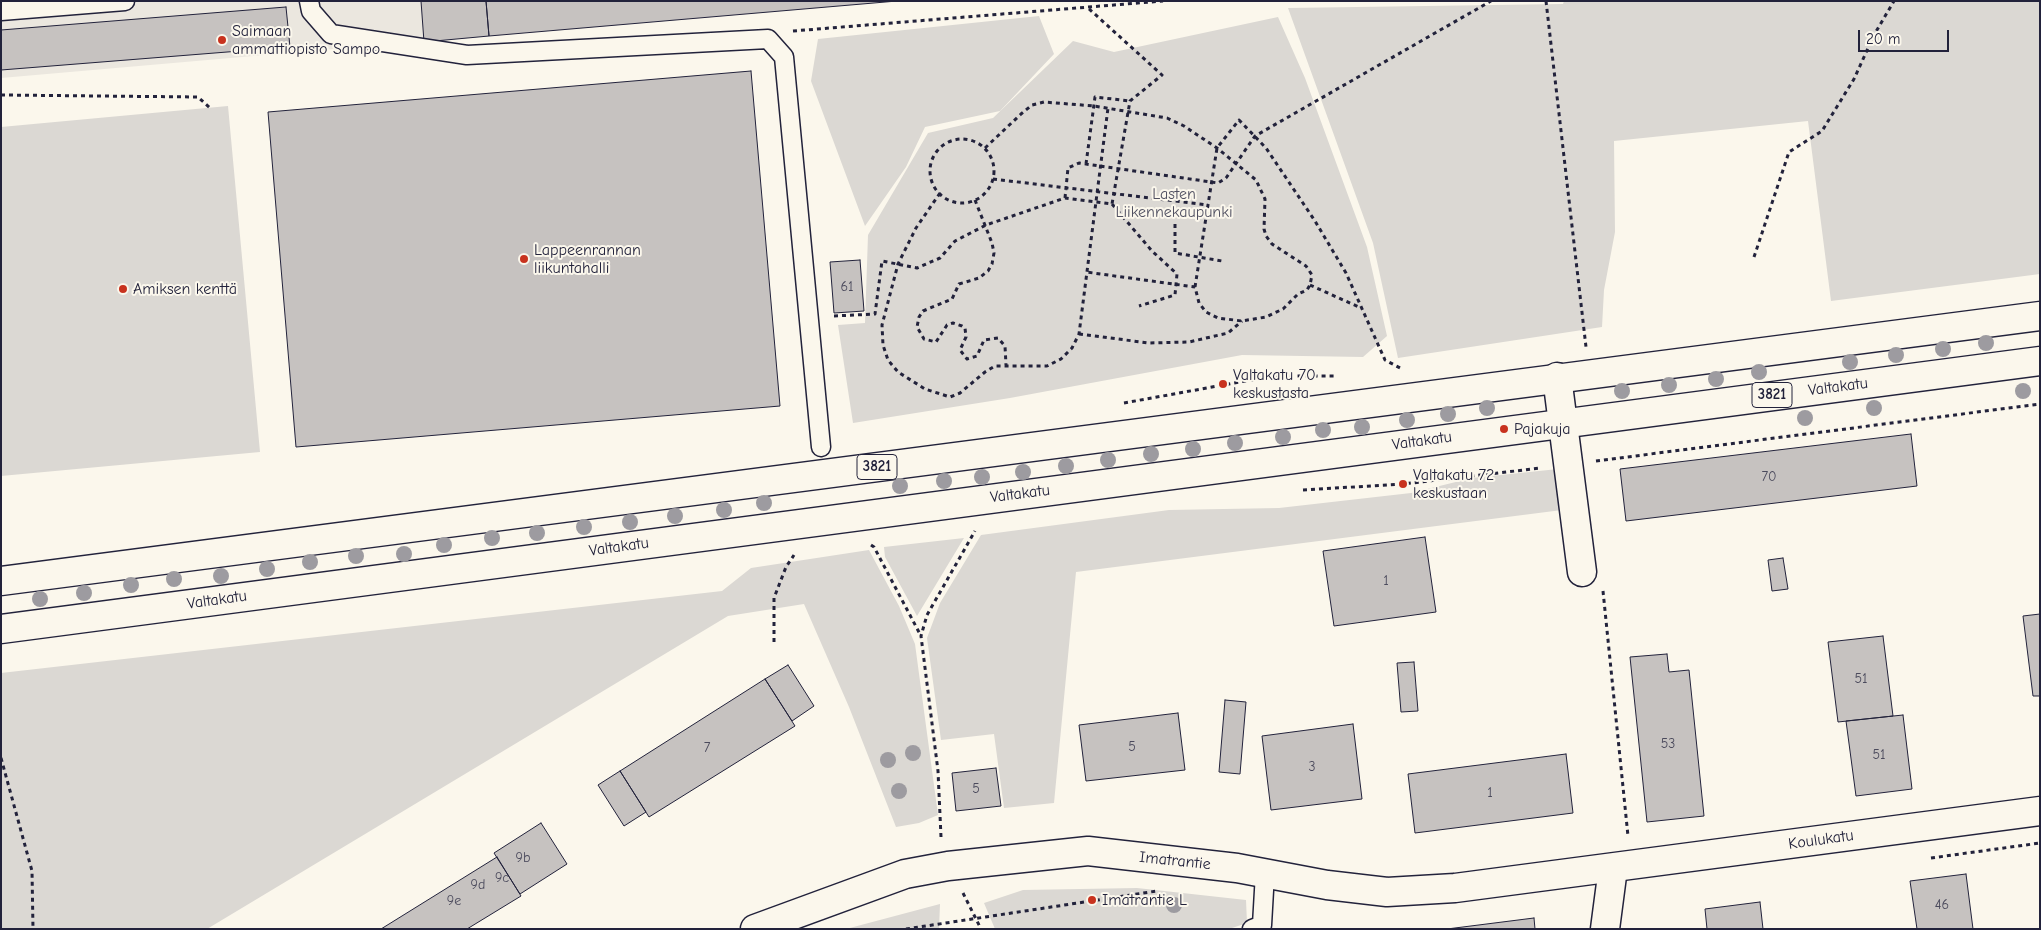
<!DOCTYPE html>
<meta charset="utf-8">
<style>
body{margin:0}
#map{position:relative;width:2041px;height:930px;overflow:hidden;background:#fbf7ec;font-family:"Comic Neue",sans-serif}
canvas{display:block}
.frame{position:absolute;inset:0;border:2px solid #22223b;pointer-events:none}
.scale{position:absolute;left:1858px;top:30px;width:91px;height:22px;box-sizing:border-box;border:2px solid #22223b;border-top:0;padding-left:6px;font-size:15px;line-height:18px;white-space:nowrap;color:#22223b;-webkit-text-stroke:4px #fbf7ec;paint-order:stroke}
</style>
<div id="map">
<canvas width="2041" height="930"></canvas>
<div class="frame"></div>
<div class="scale">20 m</div>
</div>
<script>
const g = document.querySelector('canvas').getContext('2d');
g.lineJoin = 'round';
function fillPath(path, color) {
  g.fillStyle = color;
  g.fill(path, 'evenodd');
}
function shape(rows) {
  const path = new Path2D();
  for (const r of rows) {
    if (r.length === 3) {
      path.moveTo(r[0] + r[2], r[1]);
      path.arc(r[0], r[1], r[2], 0, 2 * Math.PI);
      continue;
    }
    path.moveTo(r[0], r[1]);
    for (let i = 2; i < r.length; i += 2) path.lineTo(r[i], r[i + 1]);
  }
  return path;
}
function strokePath(path, color, width, dash) {
  g.strokeStyle = color;
  g.lineWidth = width;
  g.lineCap = dash ? 'butt' : 'round';
  g.setLineDash(dash || []);
  g.stroke(path);
}
function drawText(font, color, halo, rows, align = 'center') {
  g.font = font + ' "Comic Neue",sans-serif';
  g.lineWidth = 4;
  g.setLineDash([]);
  g.textBaseline = 'middle';
  g.strokeStyle = halo;
  g.fillStyle = color;
  for (const [text, x, y, turn = 0] of rows) {
    g.save();
    g.translate(x, y);
    g.rotate((+turn || 0) * Math.PI / 180);
    g.textAlign = isNaN(turn) ? turn : align;
    if (halo) g.strokeText(text, 0, 0);
    g.fillText(text, 0, 0);
    g.restore();
  }
}
fillPath(shape([
 [1,1,885,1,1,78]
]), '#ebe7df');
fillPath(shape([
 [1564,1,2040,1,2040,274,1831,301,1808,121,1614,141,1615,232,1604,290,1602,327,1398,358,1373,243,1288,8,1563,4],
 [1039,16,1054,54,1000,111,925,127,906,167,865,226,811,81,818,39],
 [1278,17,1305,78,1367,247,1387,336,1363,357,1242,355,1010,398,853,423,838,325,865,323,868,235,928,133,993,118,1073,41,1114,52],
 [228,106,260,452,1,476,1,127],
 [1558,469,1562,510,1076,572,1054,803,1004,808,994,734,941,740,927,638,940,603,981,535,1169,510,1279,508,1411,493,1472,478],
 [964,538,917,616,885,557,884,547],
 [869,550,899,606,915,644,938,815,919,823,896,827,849,707,804,604,728,616,207,929,1,929,1,673,722,591,751,568],
 [1137,888,1246,900,1247,923,1229,929,995,929,984,903,1023,890],
 [940,904,939,929,846,929]
]), '#dbd8d3');
const building = shape([
 [421,1,486,1,489,36,424,42,421,1],
 [486,1,897,1,489,36,486,1],
 [286,7,290,47,1,70,1,30,286,7],
 [751,71,780,406,296,447,268,112,751,71],
 [860,260,864,311,834,313,830,262,860,260],
 [1911,434,1917,486,1626,521,1620,469,1911,434],
 [1425,537,1436,612,1334,626,1323,551,1425,537],
 [1783,558,1788,589,1772,591,1768,560,1783,558],
 [2040,614,2040,696,2033,696,2023,616,2040,614],
 [1883,636,1893,716,1838,722,1828,642,1883,636],
 [1667,654,1669,672,1689,670,1704,816,1647,822,1630,657,1667,654],
 [1414,662,1418,711,1401,712,1397,663,1414,662],
 [788,665,814,706,792,721,765,679,788,665],
 [765,679,795,726,649,817,620,771,765,679],
 [1225,700,1246,702,1240,774,1219,772,1225,700],
 [1178,713,1185,770,1086,781,1079,725,1178,713],
 [1903,715,1912,789,1856,796,1846,721,1903,715],
 [1353,724,1362,799,1271,810,1262,736,1353,724],
 [1566,754,1573,813,1415,833,1408,774,1566,754],
 [996,768,1001,806,956,811,952,773,996,768],
 [620,771,646,812,624,826,598,785,620,771],
 [541,823,567,864,520,894,494,853,541,823],
 [497,857,521,896,467,929,381,929,497,857],
 [1966,874,1973,929,1917,929,1910,881,1966,874],
 [1760,902,1763,929,1707,929,1705,909,1760,902],
 [1534,918,1535,929,1447,929,1534,918]
]);
fillPath(building, '#c6c2c0');
strokePath(building, '#22223b', 1);
const service = shape([
 [309,1,311,11,331,34,467,55,768,39,784,57,821,447],
 [1,11,125,1],
 [1252,929,1262,925,1265,873]
]);
const minor = shape([
 [1557,377,1582,572],
 [1605,929,1613,868]
]);
const tertiary = shape([
 [755,929,905,874,948,866,1088,851,1237,868,1327,885,1387,892,1455,888,2040,811]
]);
const primary = shape([
 [1,581,2040,316],
 [1,629,2040,361]
]);
strokePath(service, '#22223b', 21);
strokePath(minor, '#22223b', 31);
strokePath(tertiary, '#22223b', 31);
strokePath(primary, '#22223b', 31);
strokePath(shape([
 [1546,1,1586,347],
 [793,31,1163,1],
 [1,95,198,97,210,108],
 [962,171,32],
 [985,148,1021,114,1032,105,1044,102,1094,106,1167,118,1184,126,1217,148,1256,180,1265,199,1264,229,1266,236,1272,244,1306,266,1312,275,1310,285,1307,290,1298,294,1283,309,1266,317,1242,321,1218,318,1206,312,1199,303,1195,287,1086,272],
 [1086,164,1095,97,1130,101],
 [993,179,1208,205],
 [940,193,916,228,898,264,882,325,883,345,888,360,898,372,925,389,950,397,960,393,985,372,995,366,1047,366,1061,359,1072,348,1079,334,1108,108],
 [1065,198,1068,168,1079,163,1218,183,1226,178,1255,136,1491,1],
 [975,200,992,243,994,253,992,264,988,271,979,278,959,284,952,299,923,311,919,317,917,327,924,339,936,342,947,325,953,323,962,326,965,328,966,337,960,350,967,359,977,356,984,340,998,338,1005,346,1006,365],
 [1112,204,1152,251,1177,274,1175,295,1139,306],
 [1175,224,1175,253,1222,261],
 [1754,257,1789,152,1822,131,1854,79,1874,35,1894,1],
 [1310,285,1361,308],
 [1195,287,1217,148,1239,120,1266,148,1315,221,1346,273,1385,360,1402,369],
 [834,316,875,314,882,261,917,268,940,258,955,241,986,225,1065,198,1112,204,1130,101,1162,75,1087,7],
 [1079,334,1149,343,1189,342,1228,333,1242,321],
 [1124,403,1273,376,1335,376],
 [1596,461,2040,404],
 [1303,490,1403,484,1541,468],
 [871,545,874,547,921,636],
 [1603,591,1628,836],
 [774,642,774,598,786,567,794,555],
 [1,758,32,871,33,929],
 [941,837,938,771,921,636,927,615,975,531],
 [1931,858,2040,843],
 [963,893,981,929],
 [906,929,1157,891]
]), '#22223b', 3, [4, 4]);
strokePath(service, '#fbf7ec', 18);
strokePath(minor, '#fbf7ec', 28);
strokePath(tertiary, '#fbf7ec', 28);
strokePath(primary, '#fbf7ec', 28);
g.fillStyle = '#9d9ba0';
for (const [x, y] of [
 [1986,343],
 [1943,349],
 [1896,355],
 [1850,362],
 [1759,372],
 [1716,379],
 [1669,385],
 [1622,391],
 [2023,391],
 [1487,408],
 [1874,408],
 [1448,414],
 [1805,418],
 [1407,420],
 [1362,427],
 [1323,430],
 [1283,437],
 [1235,443],
 [1193,449],
 [1151,454],
 [1108,460],
 [1066,466],
 [1023,472],
 [982,477],
 [944,481],
 [900,486],
 [764,503],
 [724,510],
 [675,516],
 [630,522],
 [584,527],
 [537,533],
 [492,538],
 [444,545],
 [404,554],
 [356,556],
 [310,562],
 [267,569],
 [221,576],
 [174,579],
 [131,585],
 [84,593],
 [40,599],
 [913,753],
 [888,760],
 [899,791],
 [1174,905]
]) {
  g.beginPath();
  g.arc(x, y, 8, 0, 2 * Math.PI);
  g.fill();
}
for (const [x, y, r, color] of [
 [222,40,5,"#c8321e"],
 [524,259,5,"#c8321e"],
 [123,289,5,"#c8321e"],
 [1223,384,5,"#c8321e"],
 [1504,429,5,"#c8321e"],
 [1403,484,5,"#c8321e"],
 [1092,900,5,"#c8321e"]
]) {
  const dot = new Path2D();
  dot.arc(x, y, r, 0, 2 * Math.PI);
  g.fillStyle = color;
  g.fill(dot);
  strokePath(dot, '#fbf7ec', 2);
}
drawText('14px', '#4b4a5c', null, [
 ["61",847,287],
 ["70",1769,477],
 ["1",1386,581],
 ["51",1861,679],
 ["53",1668,744],
 ["5",1132,747],
 ["7",707,748],
 ["51",1879,755],
 ["3",1312,767],
 ["5",976,789],
 ["1",1490,793],
 ["9b",523,858],
 ["9c",502,878],
 ["9d",478,885],
 ["9e",454,901],
 ["46",1942,905]
]);
for (const [x, y, w] of [
 [1772,395,40],
 [877,467,40]
]) {
  const box = new Path2D();
  box.roundRect(x - w / 2, y - 12.5, w, 25, 4);
  g.fillStyle = '#fbf7ec';
  g.fill(box);
  strokePath(box, '#22223b', 1);
}
drawText('bold 15px', '#22223b', null, [
 ["3821",1772,395],
 ["3821",877,467]
]);
drawText('16px', '#22223b', '#fbf7ec', [
 ["Saimaan",232,31],
 ["ammattiopisto Sampo",232,49],
 ["Lappeenrannan",534,250],
 ["liikuntahalli",534,268],
 ["Amiksen kenttä",133,289],
 ["Valtakatu 70",1233,375],
 ["keskustasta",1233,393],
 ["Pajakuja",1514,429],
 ["Valtakatu 72",1413,475],
 ["keskustaan",1413,493],
 ["Imatrantie L",1102,900]
], 'left');
drawText('16px', '#505061', '#fbf7ec', [
 ["Lasten",1174,194],
 ["Liikennekaupunki",1174,212]
]);
drawText('16px', '#22223b', '#fbf7ec', [
 ["Valtakatu",1838,387,-7],
 ["Valtakatu",1422,441,-8],
 ["Valtakatu",1020,494,-7],
 ["Valtakatu",619,547,-8],
 ["Valtakatu",217,600,-8],
 ["Koulukatu",1821,840,-8],
 ["Imatrantie",1175,861,6]
]);
</script>
